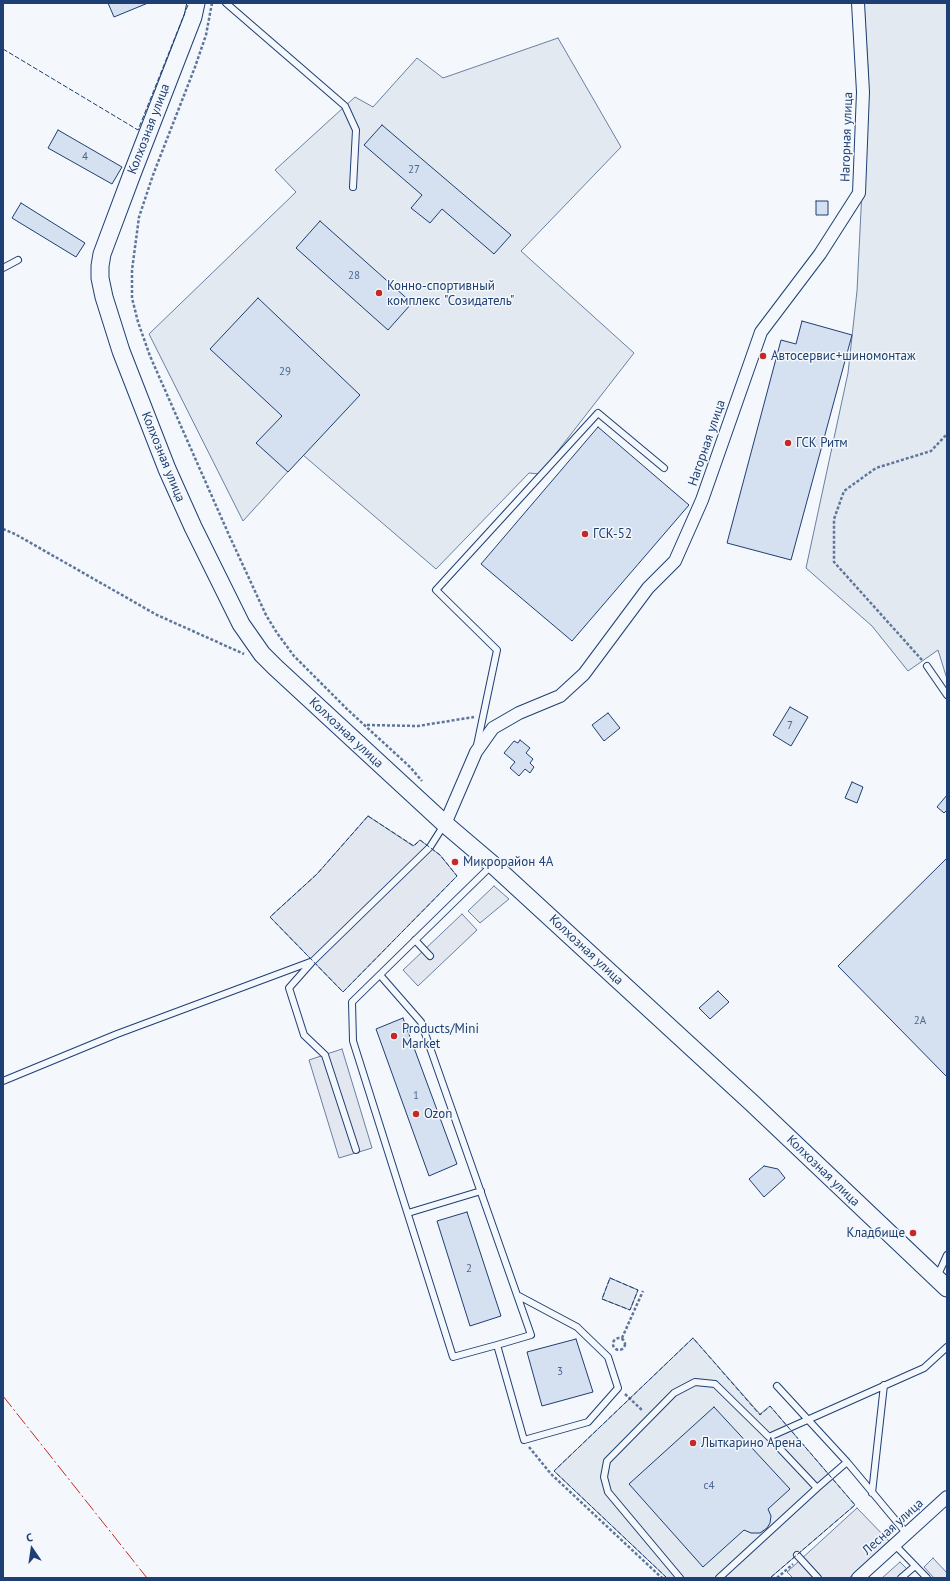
<!DOCTYPE html>
<meta charset="utf-8">
<style>
body{margin:0}
#map{position:relative;width:950px;height:1581px;overflow:hidden;background:#f4f7fb;font-family:"PT Sans",sans-serif}
canvas{display:block}
.frame{position:absolute;inset:0;border:4px solid #1d3f73;pointer-events:none}
.north{position:absolute;left:12px;top:1529px;width:40px;height:40px;-webkit-text-stroke:3px #f4f7fb;paint-order:stroke;rotate:347deg;font-size:11px;font-weight:700;line-height:16px;text-align:center;color:#1d3f73}
.north::after{content:'';display:block;margin:auto;width:14px;height:18px;background:#1d3f73;clip-path:polygon(50% 0,100% 100%,50% 72%,0 100%)}
</style>
<div id="map">
<canvas width="950" height="1581"></canvas>
<div class="frame"></div>
<div class="north">С</div>
</div>
<script>
const g = document.querySelector('canvas').getContext('2d');
g.lineJoin = 'round';
function fillPath(path, color) {
  g.fillStyle = color;
  g.fill(path, 'evenodd');
}
function shape(rows) {
  const path = new Path2D();
  for (const r of rows) {
    if (r.length === 3) {
      path.moveTo(r[0] + r[2], r[1]);
      path.arc(r[0], r[1], r[2], 0, 2 * Math.PI);
      continue;
    }
    path.moveTo(r[0], r[1]);
    for (let i = 2; i < r.length; i += 2) path.lineTo(r[i], r[i + 1]);
  }
  return path;
}
function strokePath(path, color, width, dash) {
  g.strokeStyle = color;
  g.lineWidth = width;
  g.lineCap = dash ? 'butt' : 'round';
  g.setLineDash(dash || []);
  g.stroke(path);
}
function drawText(font, color, halo, rows, align = 'center') {
  g.font = font + ' "PT Sans",sans-serif';
  g.lineWidth = 3;
  g.setLineDash([]);
  g.textBaseline = 'middle';
  g.strokeStyle = halo;
  g.fillStyle = color;
  for (const [text, x, y, turn = 0] of rows) {
    g.save();
    g.translate(x, y);
    g.rotate((+turn || 0) * Math.PI / 180);
    g.textAlign = isNaN(turn) ? turn : align;
    if (halo) g.strokeText(text, 0, 0);
    g.fillText(text, 0, 0);
    g.restore();
  }
}
const green = shape([
 [864,3,947,3,947,679,938,650,908,671,872,626,806,568,848,373,857,291,868,69,864,3],
 [558,38,621,147,521,251,634,353,540,474,529,473,436,569,303,455,243,521,149,334,296,192,275,170,355,97,373,107,417,58,443,78,558,38],
 [494,886,509,899,480,923,468,911,494,886],
 [610,1278,638,1290,630,1310,602,1299,610,1278],
 [693,1338,760,1414,770,1406,855,1505,770,1578,667,1578,554,1471,693,1338]
]);
fillPath(green, '#e3e9f0');
strokePath(green, '#687fa3', 1);
const parking = shape([
 [368,816,413,846,420,840,440,855,457,876,343,992,270,917,317,874,368,816],
 [462,914,477,930,418,986,403,970,462,914],
 [342,1049,372,1148,339,1158,309,1060,342,1049],
 [857,1508,889,1541,849,1578,793,1578,787,1572,857,1508],
 [933,1558,947,1573,947,1578,934,1578,924,1567,933,1558],
 [900,1562,907,1569,897,1578,882,1578,900,1562]
]);
fillPath(parking, '#e3e8f0');
strokePath(parking, '#687fa3', 1);
const building = shape([
 [108,3,148,3,114,17,108,3],
 [382,125,511,235,494,254,442,209,430,223,411,208,422,195,364,145,382,125],
 [58,130,122,167,112,184,48,148,58,130],
 [816,201,828,201,828,215,816,215,816,201],
 [21,203,85,243,76,257,12,218,21,203],
 [320,221,412,303,388,330,296,248,320,221],
 [258,298,360,395,288,472,256,443,282,416,210,349,258,298],
 [802,321,852,335,791,560,727,543,781,340,796,344,802,321],
 [598,427,689,505,572,641,481,564,598,427],
 [790,707,808,717,791,746,773,735,790,707],
 [608,713,620,728,604,741,592,725,608,713],
 [520,740,530,748,526,753,533,759,530,763,534,767,530,773,525,769,519,776,510,768,515,762,504,753,514,741,518,743,520,740],
 [852,782,863,787,857,803,845,798,852,782],
 [947,795,947,810,944,813,937,807,947,795],
 [947,858,947,1077,838,966,947,858],
 [718,991,729,1002,710,1019,699,1008,718,991],
 [403,1018,457,1164,429,1176,376,1029,403,1018],
 [764,1166,778,1169,785,1178,764,1197,749,1179,764,1166],
 [467,1212,501,1316,470,1326,437,1221,467,1212],
 [576,1339,593,1392,542,1406,527,1352,576,1339],
 [714,1407,790,1489,768,1509,771,1516,770,1523,767,1528,760,1533,751,1533,744,1530,703,1567,629,1484,714,1407]
]);
fillPath(building, '#d5e0f0');
strokePath(building, '#1d3f73', 1);
const lane = shape([
 [226,3,345,106,356,130,353,187],
 [3,268,18,260],
 [927,666,947,695],
 [477,745,497,650,436,590,598,413,664,468],
 [415,940,430,956],
 [312,962,289,988,304,1035,325,1055,356,1150],
 [380,975,421,1022,517,1295,577,1327,608,1357,618,1388,588,1422,524,1440,497,1345,453,1357,353,1041,352,1002,491,866],
 [3,1081,117,1034,313,961,430,847,444,825],
 [408,1213,481,1191],
 [937,1277,947,1255],
 [497,1345,531,1335,517,1295],
 [777,1386,847,1462,907,1534],
 [847,1462,817,1488,769,1437,924,1368,947,1347],
 [872,1493,884,1385],
 [895,1545,927,1578],
 [797,1555,818,1578],
 [680,1578,608,1492,604,1477,607,1461,674,1393,695,1382,715,1384,769,1437],
 [719,1578,817,1488],
 [901,1578,915,1566]
]);
const street = shape([
 [445,824,476,752,493,728,519,713,560,696,584,674,648,588,675,561,702,500,761,332,820,254,859,193,863,92,858,3],
 [858,1578,947,1497]
]);
const secondary = shape([
 [196,3,193,17,132,174,102,254,100,266,100,278,104,297,121,351,167,469,193,527,241,624,262,654,275,667,445,824,492,864,752,1103,947,1288]
]);
strokePath(lane, '#1d3f73', 8);
strokePath(street, '#1d3f73', 14);
strokePath(secondary, '#1d3f73', 19);
strokePath(shape([
 [212,3,206,35,195,67,153,175,139,217,132,270,132,298,138,322,150,356,229,535,266,615,277,633,294,656,348,710,410,767,422,781],
 [3,529,15,534,157,615,244,654],
 [922,660,834,562,834,519,844,491,876,468,931,451,947,434],
 [367,725,418,726,474,717],
 [619,1344,6],
 [622,1338,643,1291],
 [625,1394,643,1411],
 [529,1447,551,1474,662,1578],
 [777,1578,793,1564]
]), '#5e769c', 2.5, [3, 2]);
strokePath(lane, '#f4f7fb', 6);
strokePath(street, '#f4f7fb', 12);
strokePath(secondary, '#f4f7fb', 17);
strokePath(shape([
 [3,49,138,130,188,5],
 [368,816,414,846,420,840,440,855,457,876,343,992,270,917,317,874,368,816],
 [610,1278,638,1290,630,1310,602,1299,610,1278],
 [667,1578,554,1471,693,1338,760,1415,770,1406,855,1505,770,1578]
]), '#1d3f73', 1, [5, 2]);
strokePath(shape([
 [3,1396,147,1578]
]), '#c62828', 1, [14, 3, 2, 3]);
for (const [x, y, r, color] of [
 [379,293,4,"#c62828"],
 [763,356,4,"#c62828"],
 [788,443,4,"#c62828"],
 [585,534,4,"#c62828"],
 [455,862,4,"#c62828"],
 [394,1036,4,"#c62828"],
 [416,1114,4,"#c62828"],
 [913,1233,4,"#c62828"],
 [693,1443,4,"#c62828"]
]) {
  const dot = new Path2D();
  dot.arc(x, y, r, 0, 2 * Math.PI);
  g.fillStyle = color;
  g.fill(dot);
  strokePath(dot, '#f4f7fb', 1.5);
}
drawText('11px', '#4b6792', null, [
 ["4",85,157],
 ["27",414,170],
 ["28",354,276],
 ["29",285,372],
 ["7",790,726],
 ["2А",920,1021],
 ["1",416,1096],
 ["2",469,1269],
 ["3",560,1372],
 ["с4",709,1486]
]);
drawText('13px', '#1d3f73', '#f4f7fb', [
 ["Колхозная улица",149,129,-69],
 ["Нагорная улица",847,137,-88],
 ["Нагорная улица",707,443,-71],
 ["Колхозная улица",163,457,68],
 ["Колхозная улица",346,733,43],
 ["Колхозная улица",586,950,43],
 ["Колхозная улица",823,1171,44],
 ["Лесная улица",893,1527,-42]
]);
drawText('13px', '#1d3f73', '#f4f7fb', [
 ["Конно-спортивный",387,286],
 ["комплекс \"Созидатель\"",387,301],
 ["Автосервис+шиномонтаж",771,356],
 ["ГСК Ритм",796,443],
 ["ГСК-52",593,534],
 ["Микрорайон 4А",463,862],
 ["Products/Mini",402,1029],
 ["Market",402,1044],
 ["Ozon",424,1114],
 ["Кладбище",905,1233,"right"],
 ["Лыткарино Арена",701,1443]
], 'left');
</script>
